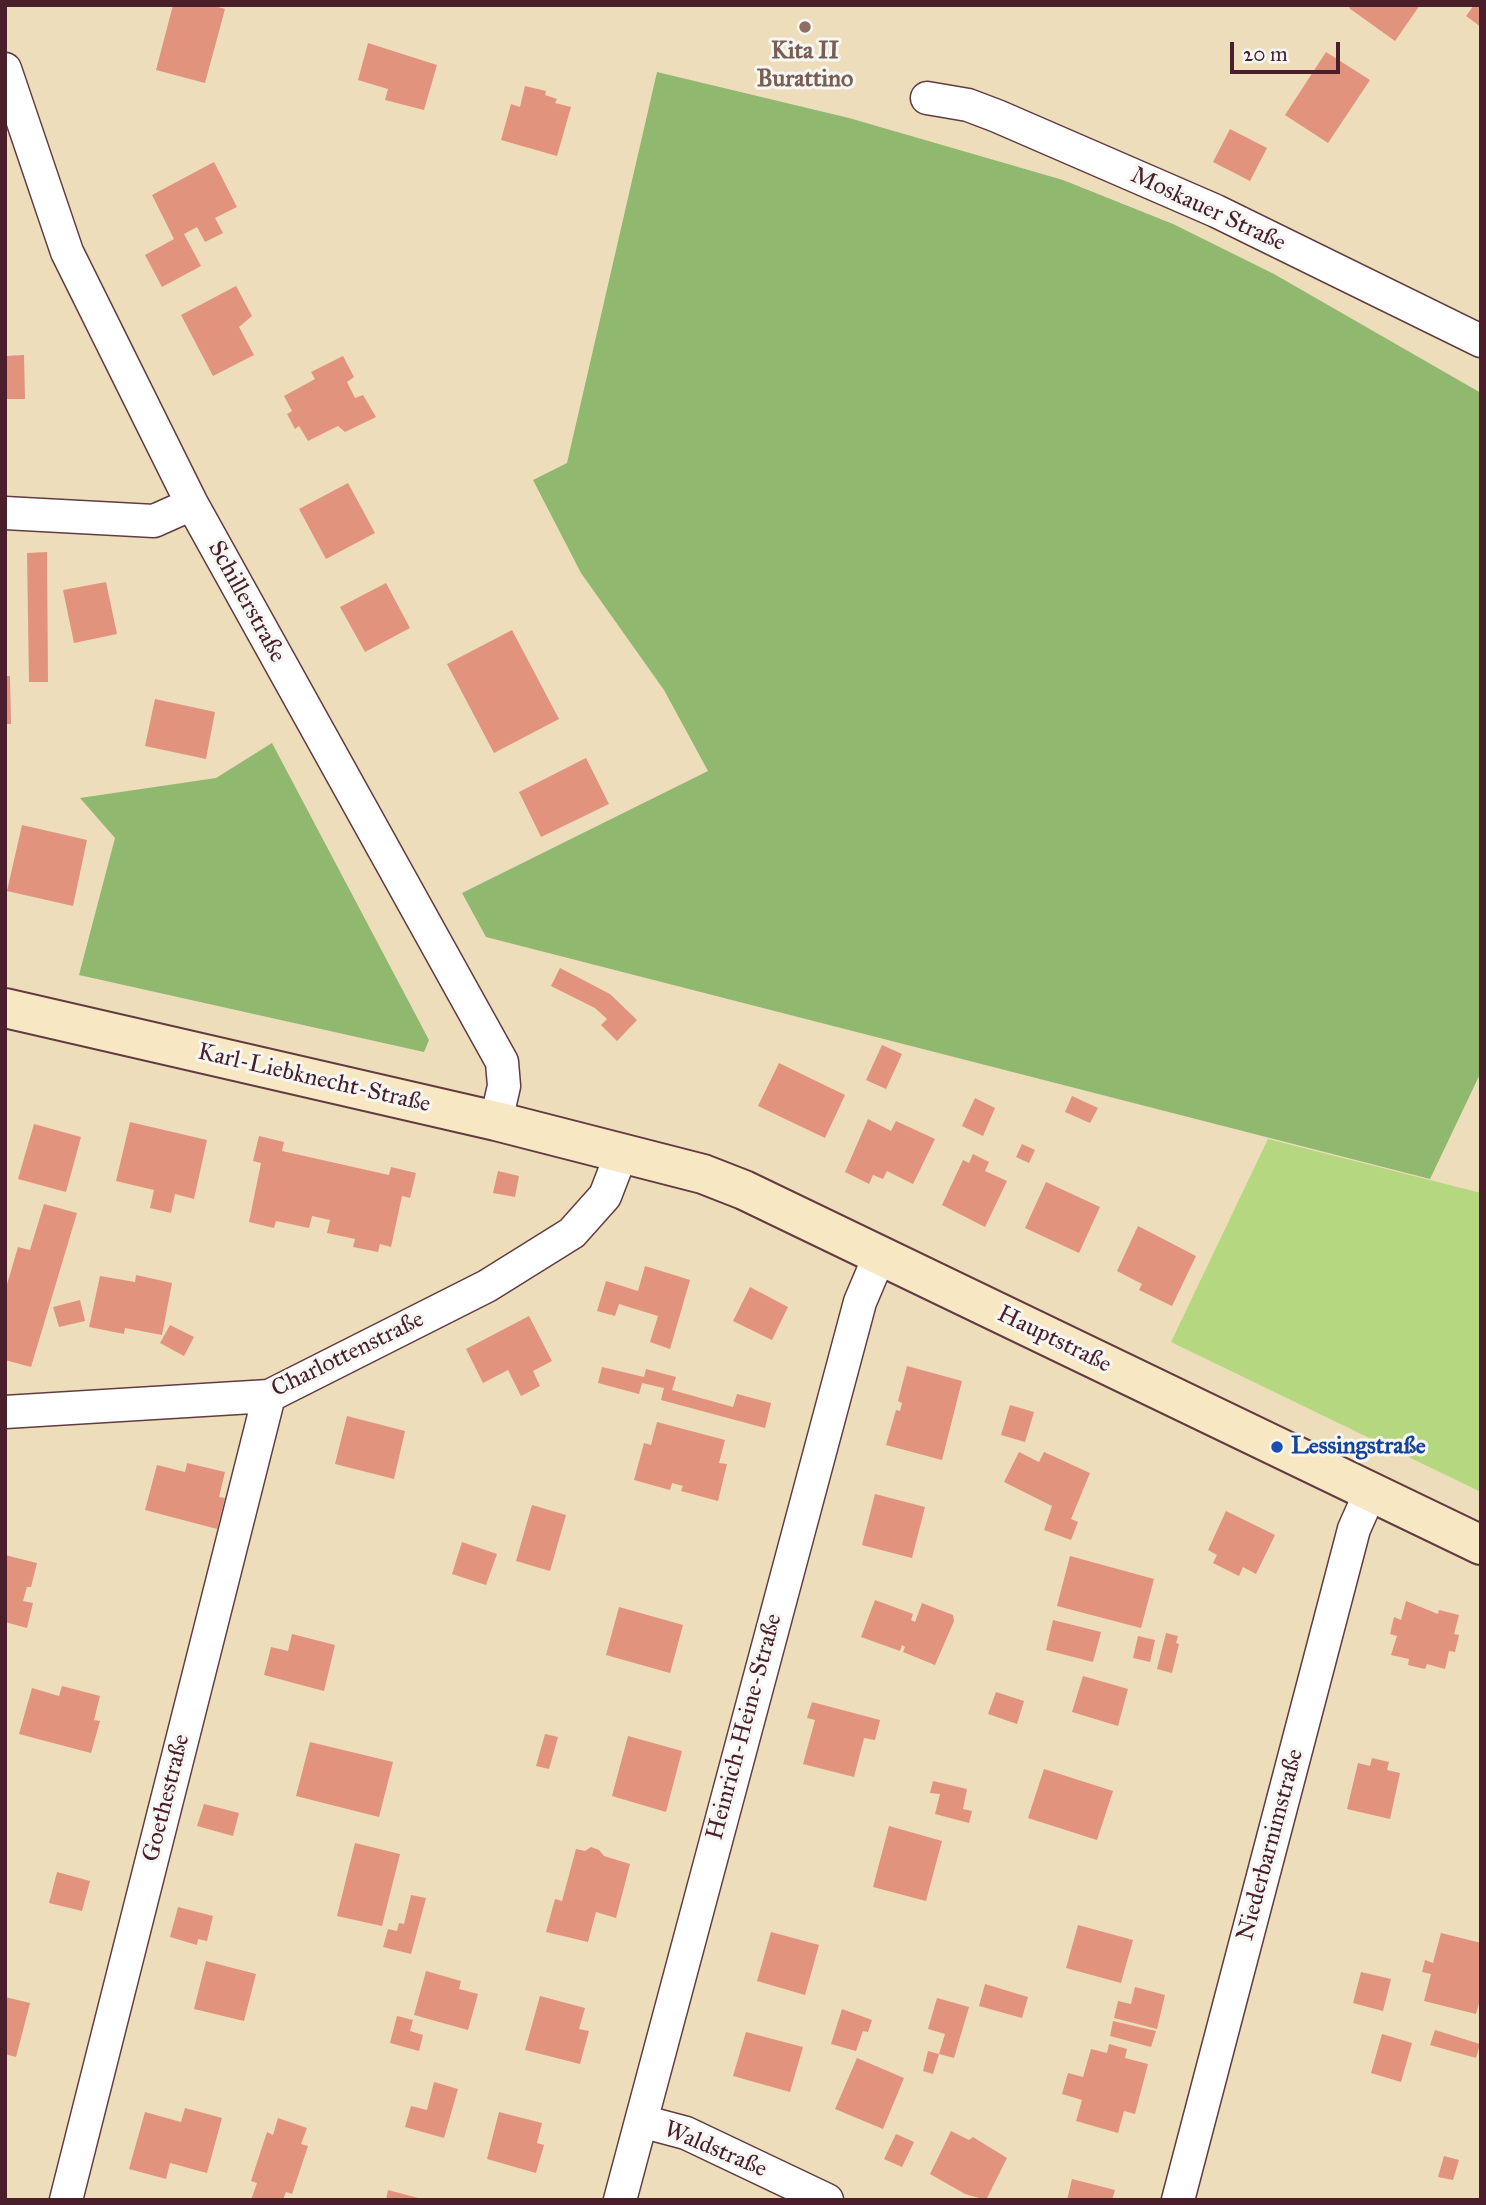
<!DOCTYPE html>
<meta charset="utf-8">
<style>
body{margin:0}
#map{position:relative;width:1486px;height:2205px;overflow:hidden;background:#edddbb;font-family:"IM FELL Great Primer",serif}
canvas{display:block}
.frame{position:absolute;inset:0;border:7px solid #4a1f2b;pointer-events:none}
.scale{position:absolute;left:1230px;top:42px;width:110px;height:32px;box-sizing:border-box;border:4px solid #4a1f2b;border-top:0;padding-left:9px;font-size:21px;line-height:24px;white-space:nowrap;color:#4a1f2b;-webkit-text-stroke:5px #f6f6f2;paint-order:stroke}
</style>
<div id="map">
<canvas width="1486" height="2205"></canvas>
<div class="frame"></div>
<div class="scale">20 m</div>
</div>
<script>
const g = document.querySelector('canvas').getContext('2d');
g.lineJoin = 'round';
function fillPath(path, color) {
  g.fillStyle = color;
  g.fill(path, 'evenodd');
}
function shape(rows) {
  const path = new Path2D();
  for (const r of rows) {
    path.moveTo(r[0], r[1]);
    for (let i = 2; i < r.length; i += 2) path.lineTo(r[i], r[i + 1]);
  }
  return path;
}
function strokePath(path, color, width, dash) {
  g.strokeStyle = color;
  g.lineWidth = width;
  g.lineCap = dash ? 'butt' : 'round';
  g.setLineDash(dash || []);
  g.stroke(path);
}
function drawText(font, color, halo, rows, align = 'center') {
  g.font = font + ' "IM FELL Great Primer",serif';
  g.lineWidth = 6;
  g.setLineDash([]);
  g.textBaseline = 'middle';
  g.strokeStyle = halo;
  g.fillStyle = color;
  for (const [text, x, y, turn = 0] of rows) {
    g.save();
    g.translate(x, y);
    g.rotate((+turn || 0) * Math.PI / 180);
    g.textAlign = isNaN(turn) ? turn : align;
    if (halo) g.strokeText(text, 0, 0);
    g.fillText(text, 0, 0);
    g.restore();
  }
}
fillPath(shape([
 [1268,1139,1481,1193,1481,1492,1171,1342]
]), '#b5d77f');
fillPath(shape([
 [657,72,849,118,1063,180,1173,224,1274,274,1481,393,1481,1072,1430,1179,486,937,462,893,708,771,664,690,581,573,533,480,567,463],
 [272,743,429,1040,424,1052,79,975,115,838,80,798,216,778]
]), '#90b86e');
fillPath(shape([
 [173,5,211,5,225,9,205,83,156,70],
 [1351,5,1420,5,1395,41,1349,8],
 [1474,5,1481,5,1481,27,1466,16],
 [368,43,437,65,424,110,385,100,388,89,358,80],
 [1326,52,1370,80,1328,143,1285,115],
 [525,86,546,91,545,95,557,99,555,103,571,107,557,156,501,140,511,104,520,107],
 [1230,129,1267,148,1250,181,1213,162],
 [214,162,237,207,215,218,223,233,205,242,197,227,184,234,201,266,162,287,145,255,174,239,152,195],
 [236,286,252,316,239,327,254,355,213,376,181,315],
 [24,355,25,399,5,399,5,356],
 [343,356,354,377,347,382,355,398,363,395,376,417,345,432,338,426,308,441,299,426,295,429,287,414,292,411,284,396,315,379,311,372],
 [348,483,375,533,326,559,299,509],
 [47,552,48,682,29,682,27,553],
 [106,582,117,634,74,643,63,590],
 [386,583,410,628,365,652,340,607],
 [512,630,559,719,494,753,447,664],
 [5,676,10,676,11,724,5,724],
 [155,699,215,712,206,759,145,746],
 [586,758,609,804,541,837,519,792],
 [22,825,87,840,73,906,7,891],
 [560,968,610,994,637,1020,617,1041,601,1025,607,1019,595,1008,551,986],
 [882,1045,902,1054,886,1089,866,1080],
 [779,1063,845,1095,825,1138,758,1106],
 [1072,1096,1098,1108,1090,1123,1065,1112],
 [975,1098,995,1108,983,1136,962,1126],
 [868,1119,891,1131,896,1121,935,1139,913,1184,887,1171,883,1179,873,1175,869,1184,845,1172],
 [130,1122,207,1140,194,1199,175,1194,171,1213,150,1208,154,1190,116,1181],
 [34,1124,81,1137,66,1192,18,1179],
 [259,1136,284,1142,282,1151,389,1175,391,1167,416,1173,410,1198,402,1196,391,1247,380,1244,378,1252,353,1247,355,1239,327,1233,330,1220,312,1216,309,1228,276,1221,274,1228,249,1222,261,1163,253,1161],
 [1022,1144,1035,1150,1029,1163,1016,1157],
 [973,1154,989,1162,985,1171,1007,1181,985,1227,942,1205,963,1160,969,1163],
 [498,1171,519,1176,515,1197,493,1193],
 [1046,1182,1100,1207,1079,1253,1025,1228],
 [44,1204,77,1213,31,1367,5,1360,5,1291,18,1247,30,1250],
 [1138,1226,1196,1256,1172,1306,1139,1290,1142,1284,1117,1271],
 [645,1266,690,1280,670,1349,650,1342,658,1316,619,1304,615,1316,597,1311,606,1281,638,1291],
 [136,1275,172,1283,162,1335,125,1328,124,1334,89,1327,100,1276,135,1282],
 [750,1287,788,1307,772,1340,733,1321],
 [80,1300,85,1321,59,1327,53,1307],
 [529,1316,552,1361,533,1371,540,1386,521,1396,508,1370,483,1383,466,1349],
 [170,1325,194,1337,184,1356,160,1343],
 [907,1366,962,1381,942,1460,886,1445,896,1410,900,1411,902,1403,898,1401],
 [602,1367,644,1377,646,1369,676,1377,672,1390,733,1407,737,1394,771,1403,765,1428,661,1400,664,1388,642,1383,639,1394,598,1383],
 [1010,1405,1034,1412,1025,1442,1001,1435],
 [347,1416,405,1431,394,1479,335,1464],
 [657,1422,725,1440,719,1463,727,1464,718,1501,681,1491,683,1486,672,1483,670,1490,634,1480,644,1443,651,1445],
 [1019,1452,1039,1462,1044,1452,1090,1473,1071,1519,1078,1522,1071,1540,1044,1530,1052,1506,1004,1482],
 [187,1463,225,1472,219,1497,225,1498,217,1529,145,1510,157,1465,185,1472],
 [875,1494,925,1507,912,1558,862,1545],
 [532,1505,566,1515,550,1571,516,1561],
 [1226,1511,1275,1535,1256,1574,1243,1567,1239,1576,1213,1563,1217,1555,1208,1550],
 [462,1542,497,1554,486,1585,452,1574],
 [5,1555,37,1563,31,1587,27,1587,23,1601,33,1603,27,1628,5,1622],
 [1070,1556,1154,1579,1141,1628,1057,1606],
 [875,1600,913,1614,911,1620,915,1622,922,1603,953,1615,954,1621,935,1665,903,1652,905,1647,902,1645,900,1651,861,1637],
 [1406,1601,1438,1614,1439,1610,1459,1615,1454,1634,1459,1635,1455,1652,1449,1651,1445,1669,1427,1664,1425,1669,1408,1665,1409,1659,1391,1655,1397,1636,1390,1634,1394,1617,1401,1620],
 [619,1607,683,1625,670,1673,606,1655],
 [1053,1620,1101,1632,1093,1662,1046,1650],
 [1166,1633,1178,1636,1176,1643,1179,1644,1172,1673,1157,1669],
 [292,1634,335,1645,324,1691,264,1675,271,1647,288,1651],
 [1138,1636,1155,1640,1150,1662,1133,1658],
 [1083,1676,1128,1689,1118,1726,1072,1712],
 [62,1686,100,1696,94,1720,100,1721,91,1753,19,1734,32,1688,59,1696],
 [996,1692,1024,1701,1017,1724,988,1714],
 [812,1702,880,1720,875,1740,864,1738,854,1777,803,1764,815,1720,807,1718],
 [545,1734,558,1737,549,1769,536,1766],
 [628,1736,682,1751,666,1812,612,1796],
 [310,1742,393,1762,379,1817,296,1796],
 [1372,1758,1389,1762,1387,1770,1400,1773,1390,1819,1347,1809,1358,1763,1370,1766],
 [1044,1769,1113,1791,1097,1840,1028,1818],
 [933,1781,967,1789,963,1809,972,1811,969,1823,935,1814,940,1794,930,1793],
 [204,1804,239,1813,233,1836,197,1826],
 [889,1826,942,1841,926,1901,873,1887],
 [355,1843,400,1854,382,1926,337,1916],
 [591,1847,599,1850,604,1856,630,1864,616,1918,596,1912,588,1942,546,1932,555,1899,562,1901,576,1849,585,1851],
 [57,1872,90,1881,82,1911,49,1903],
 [411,1895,426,1898,411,1954,383,1947,388,1929,397,1931,399,1923,404,1924],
 [178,1907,213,1916,207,1941,198,1939,197,1945,170,1937],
 [1078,1925,1133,1940,1121,1983,1066,1968],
 [771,1932,819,1945,805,1995,757,1981],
 [1441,1933,1481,1943,1481,1996,1476,2014,1424,2001,1431,1974,1422,1972,1425,1960,1433,1963],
 [206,1961,256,1974,244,2021,194,2009],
 [426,1971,461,1981,459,1989,478,1994,468,2030,414,2015],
 [1361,1972,1391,1979,1383,2011,1353,2003],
 [985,1984,1028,1997,1022,2018,979,2006],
 [1135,1987,1165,1995,1157,2029,1114,2018,1118,2001,1131,2004],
 [540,1996,585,2008,579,2029,589,2031,580,2064,525,2050],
 [5,1997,30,2003,16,2057,5,2054],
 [937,1998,969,2007,954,2058,939,2054,945,2034,928,2029],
 [842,2009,872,2020,868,2032,863,2031,856,2051,831,2044],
 [397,2016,413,2020,410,2031,423,2035,419,2051,390,2043],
 [1113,2021,1156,2031,1151,2047,1110,2036],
 [1435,2030,1480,2044,1476,2058,1430,2045],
 [746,2032,803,2047,790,2092,733,2076],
 [1382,2034,1412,2043,1401,2082,1371,2073],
 [1109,2044,1127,2049,1125,2058,1148,2064,1135,2114,1124,2111,1118,2133,1076,2121,1082,2100,1062,2094,1068,2073,1083,2077,1091,2049,1107,2053],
 [928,2051,939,2054,933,2074,923,2071],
 [857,2058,904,2078,883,2129,835,2109],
 [434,2082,458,2089,444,2138,405,2127,411,2106,427,2110],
 [185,2108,222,2118,207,2173,170,2163,166,2179,129,2169,145,2112,181,2122],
 [499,2112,542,2123,537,2143,544,2145,536,2173,487,2159],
 [278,2118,307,2128,301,2144,308,2146,292,2194,286,2192,283,2200,251,2200,257,2183,251,2181,267,2132,273,2135],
 [951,2131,969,2140,973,2137,1007,2158,986,2200,965,2194,930,2174],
 [896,2134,914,2142,902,2167,884,2159],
 [1444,2156,1459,2160,1453,2180,1438,2177],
 [1072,2179,1115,2190,1112,2200,1067,2200],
 [388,2190,422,2199,422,2200,386,2200]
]), '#e2937e');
const street = shape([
 [5,69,67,252,192,504,502,1062,504,1086,496,1121],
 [927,98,968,105,997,116,1216,211,1481,341],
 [5,513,154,521,192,504],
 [5,1412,269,1396,487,1286,572,1233,605,1196,622,1152],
 [641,2121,686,2133,827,2200],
 [66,2200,269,1396],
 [620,2200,860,1302,879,1257],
 [1178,2200,1354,1529,1370,1493]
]);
const secondary = shape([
 [5,1008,496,1121,703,1174,744,1190,1481,1545]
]);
strokePath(street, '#623c41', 35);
strokePath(secondary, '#623c41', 42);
strokePath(street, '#fff', 32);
strokePath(secondary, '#f7e8c3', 38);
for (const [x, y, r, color] of [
 [805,27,7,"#8d6e63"],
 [1277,1447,7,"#1a4fb4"]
]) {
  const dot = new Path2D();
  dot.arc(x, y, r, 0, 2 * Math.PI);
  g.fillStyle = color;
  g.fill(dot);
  strokePath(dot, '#f6f6f2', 2.5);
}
drawText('bold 24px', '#785e54', '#f6f6f2', [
 ["Kita II",805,52],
 ["Burattino",805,80]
]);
drawText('24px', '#4a1f2b', '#f6f6f2', [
 ["Moskauer Straße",1208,210,25],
 ["Schillerstraße",246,602,61],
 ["Karl-Liebknecht-Straße",314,1079,13],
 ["Hauptstraße",1054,1340,26],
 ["Charlottenstraße",348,1355,-26],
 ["Heinrich-Heine-Straße",745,1727,-75],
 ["Goethestraße",167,1798,-76],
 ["Niederbarnimstraße",1271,1845,-75],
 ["Waldstraße",715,2150,23]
]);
drawText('bold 24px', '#164399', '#f6f6f2', [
 ["Lessingstraße",1291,1447]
], 'left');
</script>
